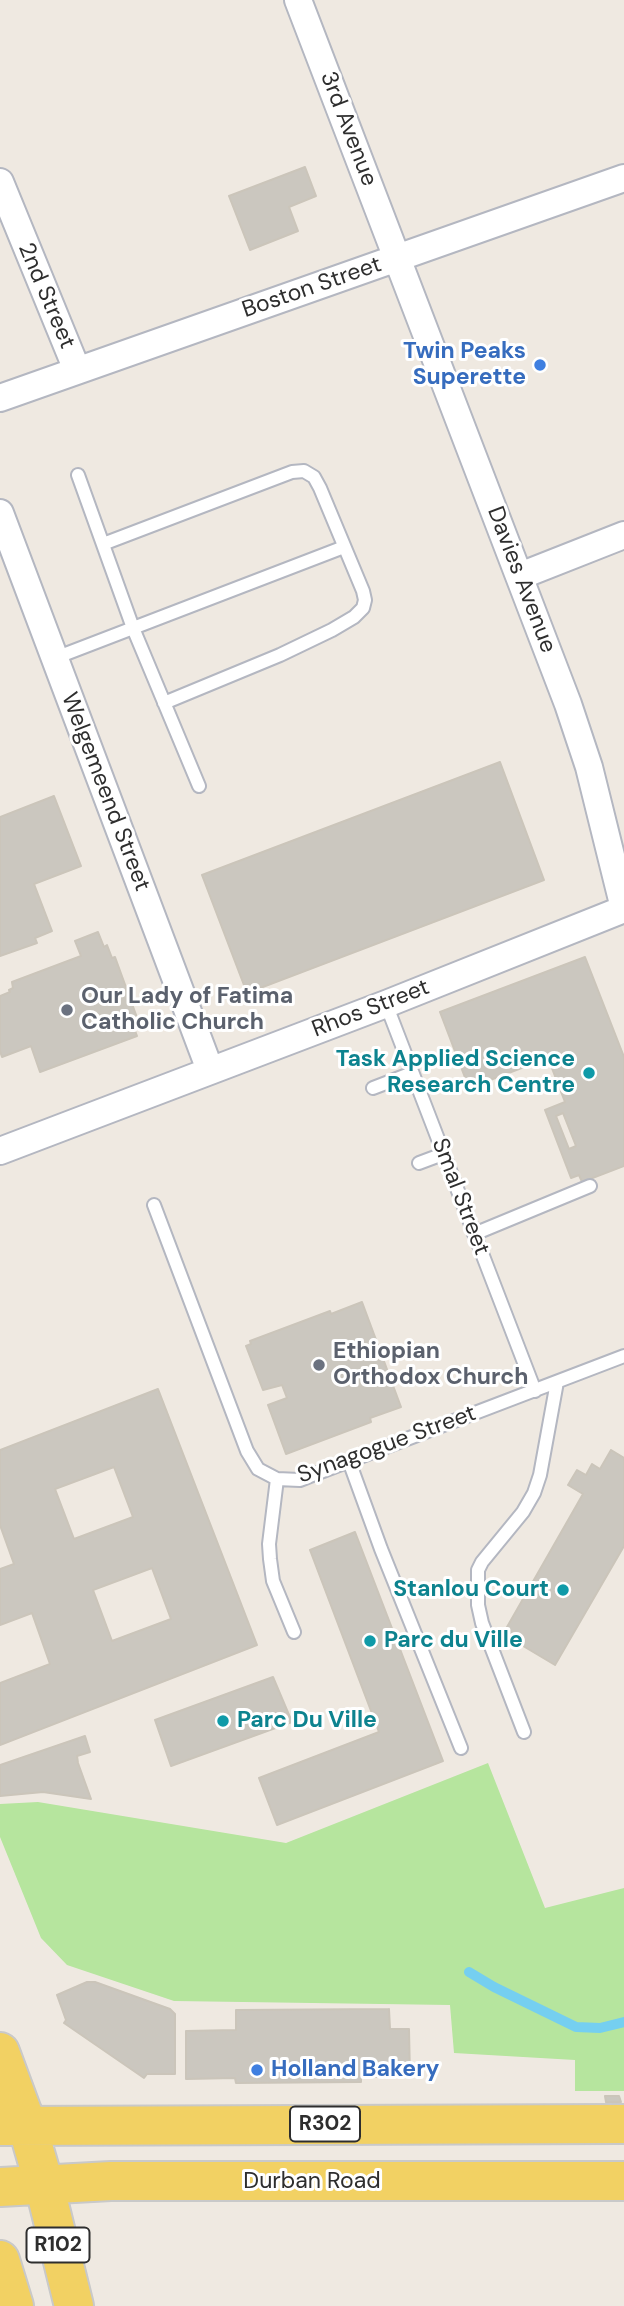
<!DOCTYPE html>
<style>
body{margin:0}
canvas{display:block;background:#efe9e1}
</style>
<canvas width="624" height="2306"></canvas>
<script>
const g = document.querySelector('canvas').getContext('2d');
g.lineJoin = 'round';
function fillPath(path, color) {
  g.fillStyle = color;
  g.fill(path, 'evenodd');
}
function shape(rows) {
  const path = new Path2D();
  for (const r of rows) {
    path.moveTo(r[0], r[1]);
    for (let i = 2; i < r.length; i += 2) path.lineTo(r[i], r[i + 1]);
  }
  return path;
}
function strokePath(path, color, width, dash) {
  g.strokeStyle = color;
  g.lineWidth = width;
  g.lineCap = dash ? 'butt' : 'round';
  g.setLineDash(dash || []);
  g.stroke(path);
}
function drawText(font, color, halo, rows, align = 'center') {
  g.font = font + ' "DM Sans",sans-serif';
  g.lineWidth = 6;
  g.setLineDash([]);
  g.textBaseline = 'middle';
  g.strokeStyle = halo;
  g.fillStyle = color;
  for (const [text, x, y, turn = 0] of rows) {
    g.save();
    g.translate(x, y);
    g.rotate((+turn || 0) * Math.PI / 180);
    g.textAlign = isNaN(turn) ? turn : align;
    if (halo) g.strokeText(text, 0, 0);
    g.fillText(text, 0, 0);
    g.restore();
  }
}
fillPath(shape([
 [488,1763,545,1908,624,1888,624,2091,575,2091,575,2060,454,2053,450,2005,174,2001,67,1965,41,1938,0,1837,0,1804,38,1802,286,1843]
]), '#b6e59e');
strokePath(shape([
 [469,1972,494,1987,576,2027,600,2028,624,2022]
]), '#75cff0', 10);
const building = shape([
 [305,167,316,196,289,207,298,231,250,250,229,196,305,167],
 [500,762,544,880,247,993,202,875,500,762],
 [54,796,81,866,34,884,52,931,35,938,37,943,0,956,0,817,54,796],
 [98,932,104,947,107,945,112,958,115,957,139,1023,133,1025,137,1036,40,1072,31,1046,2,1057,0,1051,0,996,10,992,9,990,13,988,12,982,81,956,75,941,98,932],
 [585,957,624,1057,624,1166,582,1182,579,1175,571,1178,545,1110,565,1102,548,1058,469,1088,440,1012,585,957],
 [563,1113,576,1146,569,1149,556,1116,563,1113],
 [362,1302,401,1407,370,1418,371,1422,286,1454,268,1405,287,1398,282,1385,263,1390,246,1346,251,1344,250,1341,330,1311,331,1314,362,1302],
 [158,1389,257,1645,0,1745,0,1683,50,1664,32,1613,0,1625,0,1569,14,1564,0,1525,0,1450,158,1389],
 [114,1467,133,1517,74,1539,55,1489,114,1467],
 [152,1568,171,1619,112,1641,93,1590,152,1568],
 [611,1450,624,1458,624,1546,555,1665,503,1634,583,1494,568,1485,577,1470,586,1475,592,1464,600,1469,611,1450],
 [355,1532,443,1761,277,1825,259,1778,379,1732,310,1550,355,1532],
 [273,1677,292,1722,171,1766,155,1720,273,1677],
 [85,1736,90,1752,77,1756,78,1763,91,1799,43,1792,0,1796,0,1765,85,1736],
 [87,1982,95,1982,170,2009,175,2014,175,2074,147,2074,144,2078,64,2023,66,2020,57,1995,87,1982],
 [389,2009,390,2029,409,2029,410,2077,361,2077,361,2082,236,2083,235,2078,186,2079,186,2031,236,2030,236,2010,389,2009],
 [605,2096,619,2096,621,2102,606,2102,605,2096]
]);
fillPath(building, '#cbc7bf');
strokePath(building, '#cbc5ba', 2);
const lane = shape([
 [78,475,133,628,199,786],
 [103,544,292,472,304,471,314,477,320,488,363,591,365,600,363,608,354,617,332,630,280,655,164,703],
 [55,658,344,547],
 [386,1004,535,1391],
 [373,1088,412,1073],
 [419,1163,443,1154],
 [154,1205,247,1451,258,1469,277,1479,300,1480,310,1476,624,1356],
 [474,1234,590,1186],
 [349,1461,381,1549,461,1748],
 [277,1479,269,1544,270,1559,273,1581,294,1632],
 [524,1732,482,1623,478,1605,478,1570,482,1562,523,1512,534,1493,540,1475,557,1382]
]);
const street = shape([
 [298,0,568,704,589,767,624,908],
 [0,182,77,370],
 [0,398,624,178],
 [0,513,210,1070],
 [520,576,624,535],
 [0,1151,386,1004,624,909]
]);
const primary = shape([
 [0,2052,27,2125,44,2184,74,2306],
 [0,2126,624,2124],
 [0,2187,111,2181,624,2181],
 [0,2260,14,2306]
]);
strokePath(lane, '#b4b7c1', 16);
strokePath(street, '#b4b7c1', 30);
strokePath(primary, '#c9c9c9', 42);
strokePath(lane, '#fff', 12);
strokePath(street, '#fff', 26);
strokePath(primary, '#f2d163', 38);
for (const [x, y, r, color] of [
 [540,365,7,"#3f7fe0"],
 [67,1010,7,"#6b7280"],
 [589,1073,7,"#0f9aa8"],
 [319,1365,7,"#6b7280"],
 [563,1590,7,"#0f9aa8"],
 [370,1641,7,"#0f9aa8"],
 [223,1721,7,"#0f9aa8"],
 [257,2070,7,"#3f7fe0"]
]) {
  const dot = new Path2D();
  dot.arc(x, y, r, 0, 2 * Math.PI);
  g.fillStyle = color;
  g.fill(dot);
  strokePath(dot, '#fff', 2.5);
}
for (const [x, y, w] of [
 [325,2124,70],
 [58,2245,63]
]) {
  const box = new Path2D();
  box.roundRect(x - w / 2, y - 17.5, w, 35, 5);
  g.fillStyle = '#fff';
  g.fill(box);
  strokePath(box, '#2e2e2e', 2);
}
drawText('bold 21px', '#2e2e2e', null, [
 ["R302",325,2124],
 ["R102",58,2245]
]);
drawText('23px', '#2e2e2e', '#fff', [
 ["3rd Avenue",348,129,69],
 ["Boston Street",312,288,-19],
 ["2nd Street",46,296,67],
 ["Davies Avenue",521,580,69],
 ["Welgemeend Street",105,792,69],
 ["Rhos Street",371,1009,-21],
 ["Smal Street",460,1197,69],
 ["Synagogue Street",387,1445,-20],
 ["Durban Road",312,2182]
]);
drawText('bold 23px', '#366cbe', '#fff', [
 ["Twin Peaks",526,352],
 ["Superette",526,378],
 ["Holland Bakery",271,2070,"left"]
], 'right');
drawText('bold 23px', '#5b616d', '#fff', [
 ["Our Lady of Fatima",81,997],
 ["Catholic Church",81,1023],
 ["Ethiopian",333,1352],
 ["Orthodox Church",333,1378]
], 'left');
drawText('bold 23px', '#0d838f', '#fff', [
 ["Task Applied Science",575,1060],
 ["Research Centre",575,1086],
 ["Stanlou Court",549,1590],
 ["Parc du Ville",384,1641,"left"],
 ["Parc Du Ville",237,1721,"left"]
], 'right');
</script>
